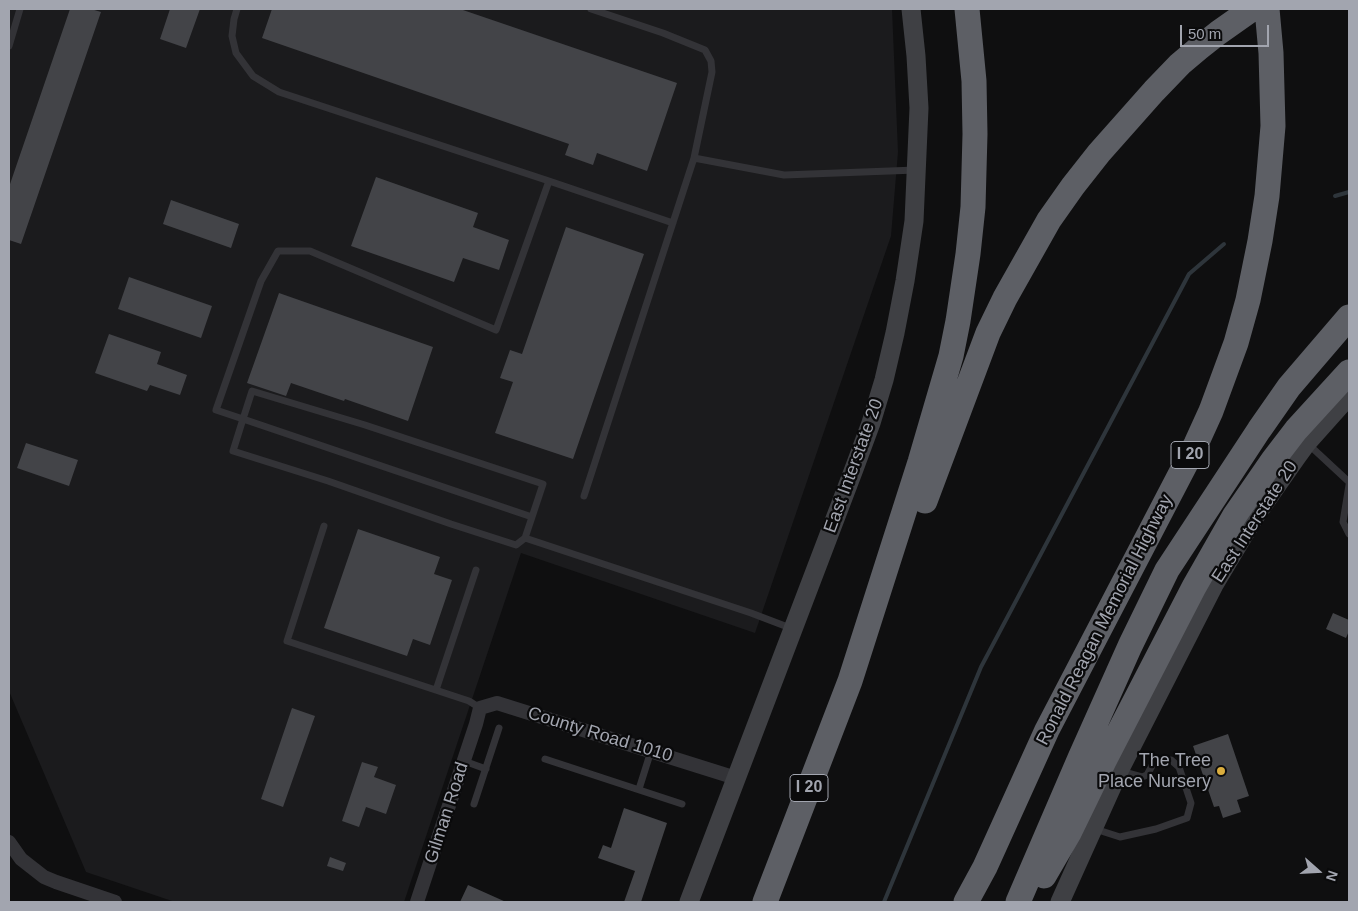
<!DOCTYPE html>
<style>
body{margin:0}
#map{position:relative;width:1358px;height:911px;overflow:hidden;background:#0f0f10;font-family:Helvetica,sans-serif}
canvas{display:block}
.frame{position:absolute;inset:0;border:10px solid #a2a5af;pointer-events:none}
.north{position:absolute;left:1293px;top:846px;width:50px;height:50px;-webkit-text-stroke:4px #0a0a0b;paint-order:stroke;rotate:109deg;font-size:14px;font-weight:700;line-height:20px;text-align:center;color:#a2a5af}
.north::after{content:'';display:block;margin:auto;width:18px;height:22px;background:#a2a5af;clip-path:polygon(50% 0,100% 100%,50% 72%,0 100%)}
.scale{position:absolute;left:1180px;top:25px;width:89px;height:22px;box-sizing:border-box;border:2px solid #a2a5af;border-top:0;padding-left:6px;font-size:15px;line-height:18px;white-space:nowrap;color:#a2a5af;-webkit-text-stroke:4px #0a0a0b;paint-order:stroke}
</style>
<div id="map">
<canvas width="1358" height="911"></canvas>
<div class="frame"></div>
<div class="north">N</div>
<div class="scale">50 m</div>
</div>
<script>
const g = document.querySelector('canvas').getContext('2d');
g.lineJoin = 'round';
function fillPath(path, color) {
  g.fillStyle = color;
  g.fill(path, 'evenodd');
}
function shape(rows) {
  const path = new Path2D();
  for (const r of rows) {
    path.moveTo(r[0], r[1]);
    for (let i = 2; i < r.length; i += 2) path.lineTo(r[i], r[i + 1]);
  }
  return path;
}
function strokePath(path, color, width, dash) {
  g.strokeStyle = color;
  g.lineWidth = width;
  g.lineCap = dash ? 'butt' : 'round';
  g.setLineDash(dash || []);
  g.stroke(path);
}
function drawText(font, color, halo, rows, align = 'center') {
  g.font = font + ' Helvetica,sans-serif';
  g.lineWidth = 4.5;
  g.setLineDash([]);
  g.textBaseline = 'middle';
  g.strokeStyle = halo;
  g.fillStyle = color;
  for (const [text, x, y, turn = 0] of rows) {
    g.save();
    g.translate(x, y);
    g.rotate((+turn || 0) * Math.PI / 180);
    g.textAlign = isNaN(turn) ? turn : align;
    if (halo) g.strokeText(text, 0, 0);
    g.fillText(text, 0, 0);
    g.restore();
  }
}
fillPath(shape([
 [9,9,892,9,898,152,891,236,755,633,521,553,404,902,175,902,86,872,9,691]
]), '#1b1b1d');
strokePath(shape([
 [1335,196,1349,192],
 [884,902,981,667,1189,274,1224,244]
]), '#2e353b', 4);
fillPath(shape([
 [70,9,91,9,101,12,21,244,9,240,9,187],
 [170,9,200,9,186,48,160,39],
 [272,9,460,9,677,83,647,171,597,153,593,165,565,155,569,144,262,38],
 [376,177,478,213,473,227,509,240,499,270,463,258,454,282,351,246],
 [171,200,239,224,231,248,163,224],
 [566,227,644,254,573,459,495,433,513,382,500,378,510,350,522,354],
 [129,277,212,306,201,338,118,309],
 [279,293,433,347,408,421,345,399,344,401,291,383,286,396,247,383],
 [109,334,161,352,157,364,187,375,180,395,150,385,147,391,95,373],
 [26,443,78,460,69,486,17,468],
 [358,529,440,557,434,574,452,580,430,645,413,639,407,656,324,628],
 [1333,613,1349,620,1349,631,1346,638,1326,629],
 [292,708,315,716,283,807,261,799],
 [1228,734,1249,796,1237,800,1241,812,1223,818,1219,806,1214,807,1193,746],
 [362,762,378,767,374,777,396,785,386,814,366,807,359,827,342,821],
 [624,808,667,823,641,902,624,902,635,871,598,858,603,845,611,848],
 [330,857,346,863,343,871,327,866],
 [468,885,506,902,460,902]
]), '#434448');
strokePath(shape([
 [237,9,234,19,232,36,236,53,253,76,279,92,549,181],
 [591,9,663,33,705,50,711,61,712,72,694,158],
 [9,46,20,9],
 [1307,443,1349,482],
 [1349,485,1343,522,1349,534],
 [584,496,694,158,784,175,916,170],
 [532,517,243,419,252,391,365,425,543,484,525,538,516,545,451,524,328,481,233,451,243,419,216,410,261,281,278,251,310,251,496,330,549,181,673,223],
 [324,526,287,641,469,701,480,708],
 [525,538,751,613,793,629],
 [436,690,476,570],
 [545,759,682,804],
 [464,761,486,769],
 [639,789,651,751],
 [474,804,499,728],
 [1095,829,1120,837,1156,829,1187,818,1191,803,1179,767,1171,760,1154,762,1147,775,1142,777,1120,771]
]), '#333337', 7);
strokePath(shape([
 [9,842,21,859,44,877,56,882,115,902],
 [417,902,476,724,480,708,497,703,736,778]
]), '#333337', 14);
strokePath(shape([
 [689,902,854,469,871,423,884,380,895,333,905,281,914,221,919,108,916,56,911,9],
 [1060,902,1119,771,1214,585,1254,518,1296,458,1307,443,1349,396]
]), '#3f4044', 19);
strokePath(shape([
 [925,501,988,333,1005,298,1049,220,1073,186,1099,153,1154,91,1180,64,1199,48,1218,33,1252,9],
 [1044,876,1069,833,1104,761,1194,587,1235,515,1273,460,1296,430,1349,372],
 [765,902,850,681,920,462,951,356,958,321,968,254,973,207,975,134,974,81,967,9],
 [966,902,985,867,1047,730,1196,444,1211,411,1236,343,1248,300,1260,241,1267,196,1273,126,1271,53,1267,9],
 [1018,902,1080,758,1130,646,1167,570,1259,430,1289,387,1349,317]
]), '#5d5f65', 25);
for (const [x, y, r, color] of [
 [1221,771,5,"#daad3e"]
]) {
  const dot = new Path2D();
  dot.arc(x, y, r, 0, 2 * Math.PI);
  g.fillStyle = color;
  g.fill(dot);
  strokePath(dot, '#0a0a0b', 2);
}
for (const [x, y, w] of [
 [1190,455,38],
 [809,788,38]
]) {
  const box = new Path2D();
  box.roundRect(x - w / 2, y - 13.5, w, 27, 4);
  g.fillStyle = '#0a0a0b';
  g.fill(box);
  strokePath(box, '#a2a5af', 1);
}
drawText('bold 16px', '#a2a5af', null, [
 ["I 20",1190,455],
 ["I 20",809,788]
]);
drawText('18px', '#a2a5af', '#0a0a0b', [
 ["East Interstate 20",854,466,-70],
 ["East Interstate 20",1255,522,-57],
 ["Ronald Reagan Memorial Highway",1105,620,-63],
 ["County Road 1010",600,735,17],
 ["Gilman Road",447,813,-72]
]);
drawText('18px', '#a2a5af', '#0a0a0b', [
 ["The Tree",1211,761],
 ["Place Nursery",1211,782]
], 'right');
</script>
